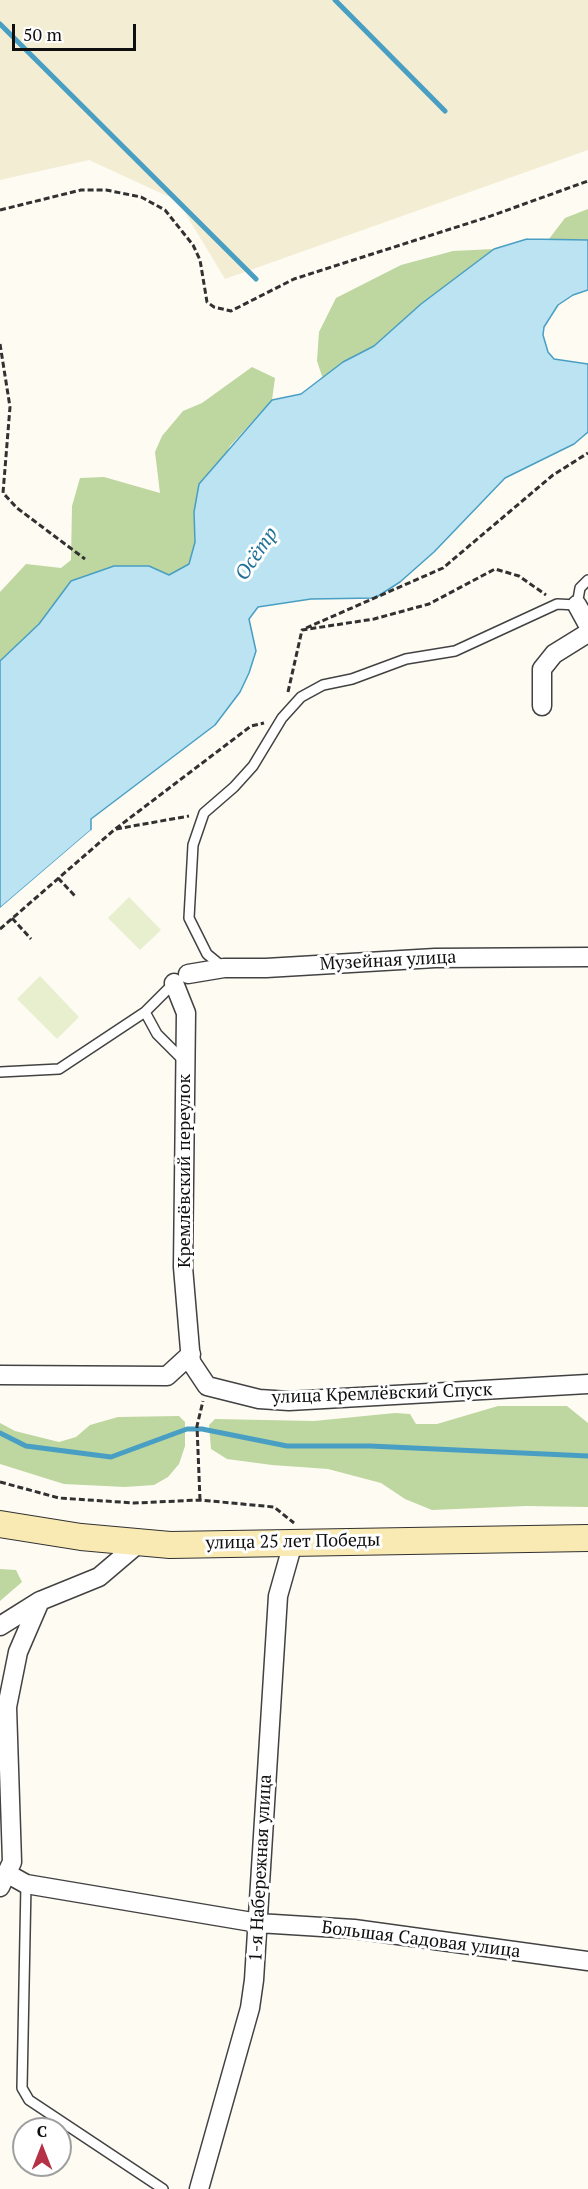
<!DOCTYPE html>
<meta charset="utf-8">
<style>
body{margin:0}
#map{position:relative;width:588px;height:2189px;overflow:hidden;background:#fefbf3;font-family:"PT Serif",serif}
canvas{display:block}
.north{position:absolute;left:12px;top:2117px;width:60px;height:60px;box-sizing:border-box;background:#fff;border:2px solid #9f9f9f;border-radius:50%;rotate:0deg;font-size:16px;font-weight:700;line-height:24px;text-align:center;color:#0f0f0f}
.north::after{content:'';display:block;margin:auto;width:21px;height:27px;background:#b53246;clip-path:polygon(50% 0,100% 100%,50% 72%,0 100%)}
.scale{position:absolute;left:12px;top:24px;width:124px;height:27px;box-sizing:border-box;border:3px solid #0f0f0f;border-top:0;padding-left:8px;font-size:18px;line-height:21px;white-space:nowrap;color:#0f0f0f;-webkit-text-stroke:4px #fff;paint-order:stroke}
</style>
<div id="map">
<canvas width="588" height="2189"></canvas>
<div class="north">С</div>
<div class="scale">50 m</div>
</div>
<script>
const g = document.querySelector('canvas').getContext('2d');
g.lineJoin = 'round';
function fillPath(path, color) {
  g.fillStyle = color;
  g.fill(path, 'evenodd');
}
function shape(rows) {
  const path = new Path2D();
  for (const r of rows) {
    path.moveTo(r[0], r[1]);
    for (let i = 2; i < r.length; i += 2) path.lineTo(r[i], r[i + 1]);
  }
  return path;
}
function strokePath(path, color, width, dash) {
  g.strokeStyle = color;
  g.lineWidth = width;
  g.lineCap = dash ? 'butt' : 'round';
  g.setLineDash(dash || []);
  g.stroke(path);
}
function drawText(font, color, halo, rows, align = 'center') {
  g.font = font + ' "PT Serif",serif';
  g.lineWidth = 6;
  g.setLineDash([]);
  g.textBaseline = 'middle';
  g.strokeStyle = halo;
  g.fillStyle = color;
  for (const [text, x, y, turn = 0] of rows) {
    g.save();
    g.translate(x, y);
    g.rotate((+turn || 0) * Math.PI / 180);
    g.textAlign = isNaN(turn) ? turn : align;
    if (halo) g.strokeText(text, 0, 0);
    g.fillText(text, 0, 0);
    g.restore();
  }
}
fillPath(shape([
 [0,0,588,0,588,150,225,279,178,201,89,160,0,180]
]), '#f3edd4');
fillPath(shape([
 [588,209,588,240,549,239,565,218],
 [494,249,421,304,374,346,343,362,323,379,317,361,319,332,336,298,401,265,453,251],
 [252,367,275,378,272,400,230,446,194,512,195,542,190,564,169,576,149,566,71,581,39,624,0,661,0,592,26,564,61,568,71,560,72,506,80,478,104,477,160,493,155,452,162,436,183,411,202,403],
 [498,1406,567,1406,588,1423,588,1507,526,1506,432,1510,405,1499,381,1483,328,1469,272,1465,227,1459,211,1449,209,1425,215,1419,314,1421,395,1413,410,1414,416,1424,437,1424],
 [179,1416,185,1422,185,1446,179,1464,168,1477,154,1485,125,1487,64,1484,0,1464,0,1423,15,1431,59,1442,76,1437,90,1425,118,1417],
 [0,1569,16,1570,22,1582,0,1601]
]), '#bed69f');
fillPath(shape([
 [129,897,161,930,140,950,108,918],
 [40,976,79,1017,57,1039,17,999]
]), '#e7efcf');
const water = shape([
 [527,239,588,240,588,290,573,295,558,305,544,327,543,335,548,352,554,359,588,364,588,432,574,444,505,478,434,552,400,582,375,598,311,599,258,607,249,619,256,651,249,673,240,692,215,725,91,819,91,830,0,908,0,661,39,624,71,581,114,566,149,566,169,575,189,564,195,542,194,512,199,484,272,400,301,394,343,362,374,346,421,304,494,249,527,239]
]);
fillPath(water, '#bbe3f2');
strokePath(water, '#489fc3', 1.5);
fillPath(shape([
 [91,830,93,832,0,911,0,908]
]), '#fefbf3');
strokePath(shape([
 [335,0,445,111],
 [0,24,256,279],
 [0,1433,26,1446,111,1457,187,1429,202,1429,287,1446,370,1446,588,1456]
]), '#489fc3', 5);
const service = shape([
 [224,968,207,954,189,918,193,845,204,813,234,787,253,766,282,718,301,697,323,685,352,679,406,659,455,651,557,604,577,605,580,588,588,580],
 [145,1012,157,1034,184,1061],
 [0,1072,59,1069,145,1012,176,981],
 [26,1884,22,2088,29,2100,163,2189]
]);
const minor = shape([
 [577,605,588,625],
 [542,706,542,669,554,654,588,633],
 [188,974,224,968,266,968,435,958,588,957],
 [174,983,186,1013,183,1267,191,1362,207,1386,259,1399,289,1401,588,1384],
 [0,1375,167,1376,191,1354],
 [0,1626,40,1601],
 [8,1874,26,1884,258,1923,354,1929,588,1961],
 [0,1887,12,1862,7,1707,18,1652,40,1601,99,1577,139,1543],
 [199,2189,250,2008,254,1980,278,1596,293,1543]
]);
const secondary = shape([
 [0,1524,81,1537,170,1545,588,1538]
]);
strokePath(service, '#424242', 12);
strokePath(minor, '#424242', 21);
strokePath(secondary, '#313131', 28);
strokePath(shape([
 [0,210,81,190,106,190,141,197,165,210,193,245,200,260,207,302,214,307,231,311,294,279,488,217,588,181],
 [0,344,10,407,3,493,17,508,85,559],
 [306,628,443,568,553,475,588,453],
 [288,692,302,630,374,619,429,604,495,569,519,576,546,595],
 [116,829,189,816],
 [58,878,75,896],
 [12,918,31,939],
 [0,929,114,830,251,726,264,723],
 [0,1482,59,1498,134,1503,200,1500,274,1507,294,1523],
 [200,1500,197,1426,203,1401]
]), '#313131', 3, [6, 3]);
strokePath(service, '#fff', 9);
strokePath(minor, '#fff', 18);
strokePath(secondary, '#f9eab3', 26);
drawText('18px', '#0f0f0f', '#fff', [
 ["Музейная улица",388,961,-3],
 ["Кремлёвский переулок",185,1171,-90],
 ["улица Кремлёвский Спуск",382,1394,-2],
 ["улица 25 лет Победы",293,1542,-1],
 ["1-я Набережная улица",261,1868,-87],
 ["Большая Садовая улица",421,1940,7]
]);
drawText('italic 20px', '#217198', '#fff', [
 ["Осётр",257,554,-56]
]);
</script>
